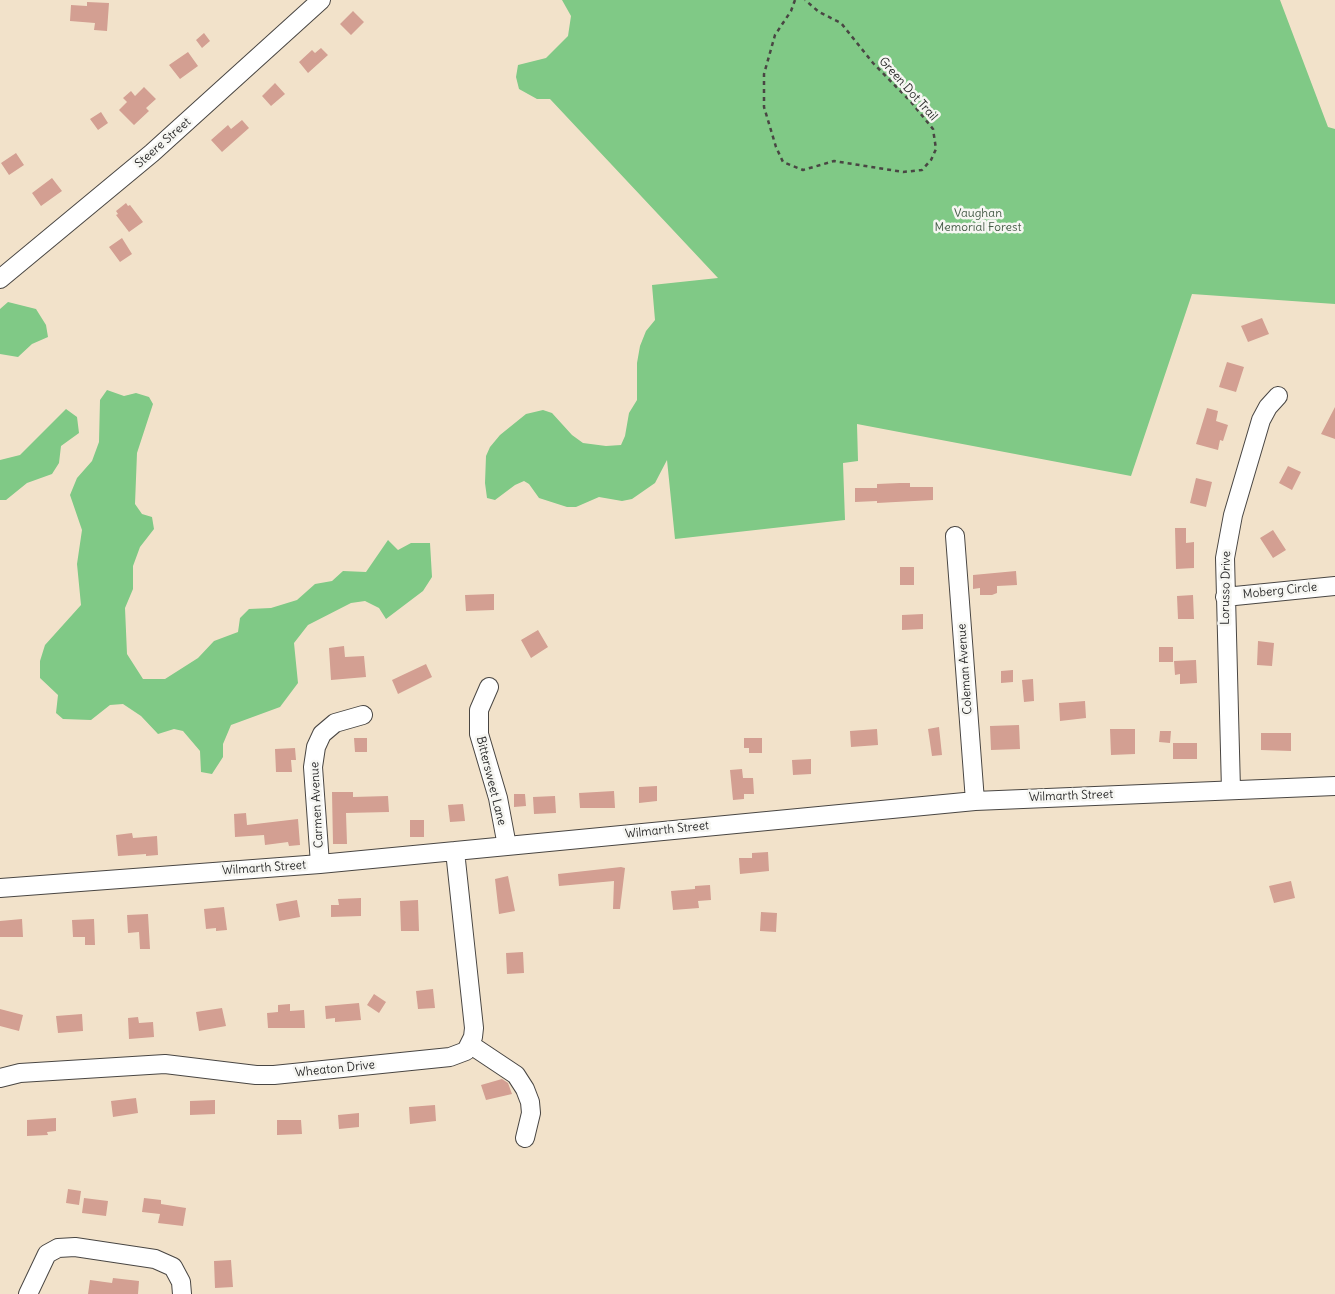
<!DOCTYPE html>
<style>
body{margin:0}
canvas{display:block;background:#f2e2ca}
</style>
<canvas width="1335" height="1294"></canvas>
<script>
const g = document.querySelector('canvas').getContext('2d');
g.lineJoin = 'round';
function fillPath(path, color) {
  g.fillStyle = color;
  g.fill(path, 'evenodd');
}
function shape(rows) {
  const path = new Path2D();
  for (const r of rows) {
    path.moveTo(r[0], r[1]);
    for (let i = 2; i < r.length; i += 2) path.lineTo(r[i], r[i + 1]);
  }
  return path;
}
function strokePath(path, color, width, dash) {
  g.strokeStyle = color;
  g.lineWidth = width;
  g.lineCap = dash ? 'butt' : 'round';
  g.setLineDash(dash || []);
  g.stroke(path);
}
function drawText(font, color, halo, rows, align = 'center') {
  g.font = font + ' Delius,sans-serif';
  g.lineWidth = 5;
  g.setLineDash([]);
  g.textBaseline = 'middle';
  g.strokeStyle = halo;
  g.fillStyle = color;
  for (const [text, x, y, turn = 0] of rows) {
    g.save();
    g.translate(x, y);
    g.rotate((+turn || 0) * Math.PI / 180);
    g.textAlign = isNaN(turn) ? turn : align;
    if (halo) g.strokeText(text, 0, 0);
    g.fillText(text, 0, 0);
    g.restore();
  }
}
fillPath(shape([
 [562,0,1280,0,1328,127,1335,129,1335,304,1192,294,1131,476,857,424,858,461,843,463,845,520,675,539,667,460,655,483,632,499,622,501,599,497,576,507,567,507,539,498,529,484,524,481,515,485,495,500,487,498,485,483,486,456,490,447,500,435,526,414,543,410,552,413,572,435,583,443,606,446,621,445,625,436,629,413,637,400,637,363,640,346,646,331,655,320,652,285,718,278,550,99,537,99,519,89,516,77,518,65,546,58,568,36,571,16],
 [8,302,36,309,46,325,48,337,32,344,18,357,0,354,0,309],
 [107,390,124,396,136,393,149,397,153,404,137,453,135,504,142,514,152,517,154,529,140,547,133,566,133,589,125,608,127,654,143,679,165,679,198,658,214,641,238,632,240,618,249,609,271,608,297,600,315,584,332,581,343,571,366,572,388,540,398,550,411,543,430,543,432,577,423,591,386,619,379,608,365,601,351,603,308,625,294,643,298,683,280,707,231,725,223,744,223,757,212,774,201,772,200,751,183,731,174,729,158,734,141,716,123,704,110,705,91,720,63,719,56,713,58,695,40,678,40,661,45,645,81,605,77,564,82,530,70,495,77,478,92,461,99,442,100,400],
 [66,409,77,417,79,433,61,446,59,463,52,474,27,483,6,500,0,500,0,460,20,455]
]), '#80c986');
fillPath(shape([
 [87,2,109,3,107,31,94,30,95,23,70,21,71,5,87,6],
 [353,11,364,22,351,35,340,24],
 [204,33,210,41,202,48,196,40],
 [321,48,328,55,308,73,299,62,312,50,315,53],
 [188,52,198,66,180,79,169,65],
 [275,83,285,94,271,106,262,96],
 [144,87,156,99,146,108,149,111,134,125,119,110,127,102,123,98,131,91,135,96],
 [101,112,108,123,98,130,90,119],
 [242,120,249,128,222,152,211,140,228,125,231,129],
 [16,153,24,165,9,175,1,163],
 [52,178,62,191,41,206,32,193],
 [126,203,128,206,130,205,143,222,129,232,116,215,118,214,116,211],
 [122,238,132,254,120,262,109,247],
 [1262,318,1269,334,1248,342,1241,326],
 [1227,362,1244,367,1236,392,1219,387],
 [1335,407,1335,439,1321,434],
 [1207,408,1218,411,1216,421,1228,425,1223,441,1220,440,1218,450,1196,444],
 [1288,466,1301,472,1292,490,1279,483],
 [1196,478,1212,482,1206,507,1190,503],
 [900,483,910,483,910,487,933,487,933,500,877,503,877,501,855,502,855,488,877,488,877,484],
 [1175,528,1186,528,1186,543,1194,542,1194,568,1176,569],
 [1273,530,1286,550,1273,558,1260,538],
 [900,567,914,567,914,585,900,585],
 [1016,571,1017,585,997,586,997,593,992,595,980,595,980,588,973,589,973,575],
 [494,594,494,610,466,611,465,595],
 [1193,595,1194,619,1178,619,1177,596],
 [923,614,923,629,902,630,902,615],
 [538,630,548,647,531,658,521,640],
 [1258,641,1274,643,1272,666,1257,665],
 [344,646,345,657,364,656,366,677,331,680,329,648],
 [1159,647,1173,647,1173,662,1159,662],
 [1196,660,1197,683,1180,684,1180,674,1175,675,1174,661],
 [426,664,432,677,398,694,392,680],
 [1013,670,1013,682,1001,683,1001,671],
 [1033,679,1034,701,1024,702,1022,680],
 [1085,701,1086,718,1060,721,1059,703],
 [1019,725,1020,749,991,750,990,726],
 [939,727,942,755,932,756,928,729],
 [877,729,878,745,851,747,850,731],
 [1110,729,1135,729,1135,754,1111,755],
 [1160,731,1171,731,1170,743,1159,742],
 [1261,733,1291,733,1291,751,1261,750],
 [354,738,367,738,367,752,355,752],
 [744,738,762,738,762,753,749,753,749,748,744,748],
 [1173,743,1197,743,1197,759,1173,759],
 [295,748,296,760,291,760,292,772,276,772,275,749],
 [811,759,811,774,793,775,792,760],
 [742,769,743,778,753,778,754,794,744,794,744,799,733,800,730,770],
 [657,786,657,801,639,803,639,787],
 [614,791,615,808,580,808,579,793],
 [332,792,353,792,353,797,388,796,389,812,346,813,347,844,333,844],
 [514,794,525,794,526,806,514,807],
 [555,796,556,813,534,814,533,797],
 [463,804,465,821,450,822,448,805],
 [246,813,247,825,298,819,300,845,289,846,288,842,265,845,264,835,235,837,234,814],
 [410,820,424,820,424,837,410,837],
 [132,833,133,838,157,836,158,855,146,856,146,854,118,856,116,835],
 [768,852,769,871,740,874,739,858,752,858,752,853],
 [621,867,625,868,620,909,613,909,614,881,559,886,558,874],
 [508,876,515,911,499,914,495,879],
 [1291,881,1295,898,1274,903,1269,886],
 [710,885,711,900,698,901,699,908,673,910,671,891,695,889,695,886],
 [361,898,361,916,331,917,331,905,339,905,338,899],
 [297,900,300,917,279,921,276,904],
 [418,900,419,931,401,931,400,901],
 [224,907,227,930,216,931,216,928,206,929,204,909],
 [761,912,777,913,776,932,760,931],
 [148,914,150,949,140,949,139,932,128,933,127,915],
 [22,919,23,937,0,937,0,921],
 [94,919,95,945,85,945,85,937,73,937,72,920],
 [523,952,524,973,507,974,506,953],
 [433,989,435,1008,418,1009,416,991],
 [374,994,386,1002,379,1013,367,1005],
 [359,1003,361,1020,335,1022,335,1018,326,1019,325,1006],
 [290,1004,290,1011,304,1010,305,1028,268,1028,267,1013,278,1012,278,1005],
 [222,1008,226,1026,199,1031,196,1012],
 [0,1009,23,1015,19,1031,0,1026],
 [82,1014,83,1031,58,1033,56,1016],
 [138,1017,139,1023,153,1022,154,1037,129,1039,128,1018],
 [502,1079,508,1083,512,1094,486,1100,481,1085],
 [136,1098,138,1113,113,1117,111,1101],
 [215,1100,215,1114,190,1115,190,1101],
 [435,1105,436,1121,410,1124,409,1107],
 [359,1113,359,1127,339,1129,338,1115],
 [56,1118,56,1131,47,1132,48,1135,27,1136,27,1120],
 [277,1120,301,1120,302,1134,277,1135],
 [68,1189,81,1191,79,1205,66,1203],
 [84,1198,108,1201,106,1216,82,1213],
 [144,1198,161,1200,161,1204,186,1208,183,1226,158,1223,160,1214,142,1212],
 [231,1260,233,1287,215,1288,214,1261],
 [113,1278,139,1281,138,1294,88,1294,90,1280,112,1283]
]), '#d39f92');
const minor = shape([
 [0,279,152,153,321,0],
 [955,536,975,801],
 [1225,597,1335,586],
 [489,687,479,710,479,734,498,798,507,846],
 [1231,790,1225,558,1233,515,1261,420,1268,407,1278,396],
 [320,864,313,767,316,747,322,734,335,723,363,715],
 [0,888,320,864,975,801,1335,786],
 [471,1045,516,1075,525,1089,530,1102,531,1113,525,1138],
 [0,1078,20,1073,165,1064,256,1075,274,1075,450,1057,466,1051,473,1037,474,1028,455,851],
 [28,1294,47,1254,58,1248,75,1247,155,1259,173,1267,181,1282,182,1294]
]);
strokePath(minor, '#494643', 20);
strokePath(shape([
 [795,0,791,11,775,35,764,74,764,107,776,147,783,162,803,170,834,161,903,172,922,170,931,160,936,149,933,129,911,102,873,63,841,23,819,12,805,0]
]), '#494643', 2.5, [4, 4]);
strokePath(minor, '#fff', 18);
drawText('12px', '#2b2b2b', '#f6f6f2', [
 ["Green Dot Trail",908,89,48],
 ["Steere Street",163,143,-41],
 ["Lorusso Drive",1226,588,-89],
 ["Moberg Circle",1280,591,-6],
 ["Coleman Avenue",965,669,-94],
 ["Bittersweet Lane",491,781,76],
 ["Wilmarth Street",1071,796,-2],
 ["Carmen Avenue",317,805,-93],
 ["Wilmarth Street",667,830,-6],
 ["Wilmarth Street",264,868,-4],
 ["Wheaton Drive",335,1069,-6]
]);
drawText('12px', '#445a46', '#f6f6f2', [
 ["Vaughan",978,214],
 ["Memorial Forest",978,228]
]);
</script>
